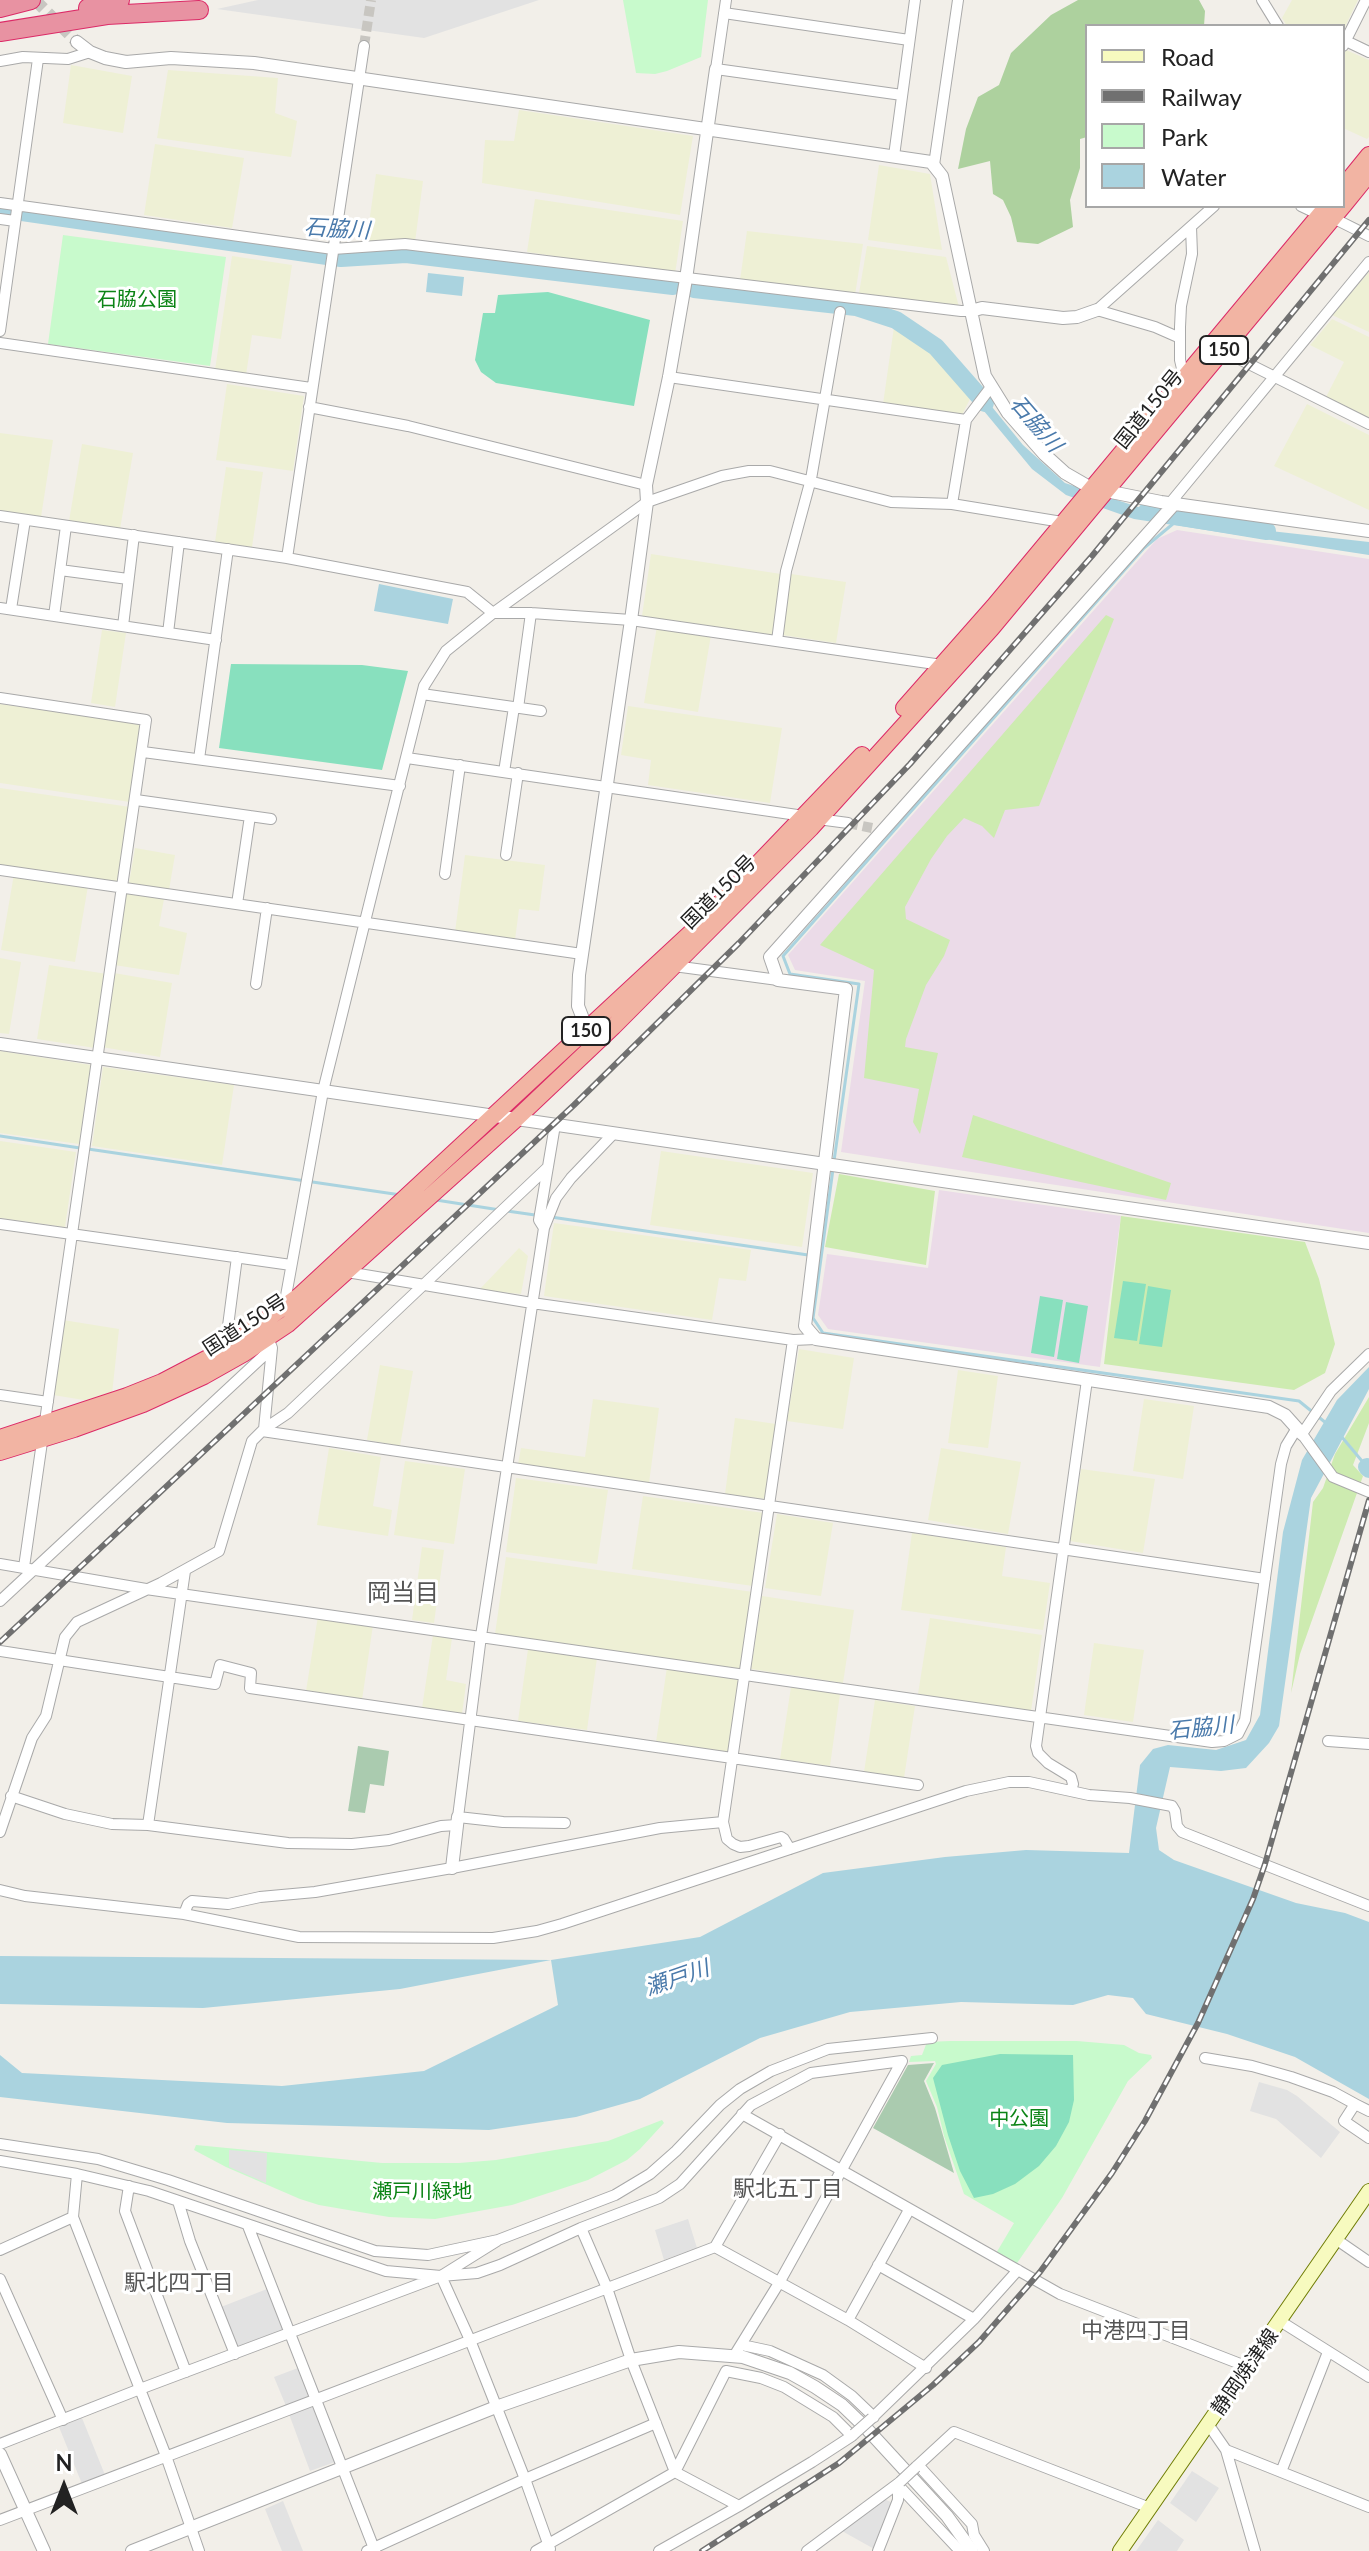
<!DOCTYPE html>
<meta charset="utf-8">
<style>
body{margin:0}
#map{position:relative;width:1369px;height:2551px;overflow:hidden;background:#f2efe9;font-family:Lato,sans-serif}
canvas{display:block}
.legend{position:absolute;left:1085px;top:24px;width:260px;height:184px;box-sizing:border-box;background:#fff;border:2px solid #a7a7a7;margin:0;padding:10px 14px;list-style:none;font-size:24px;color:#222}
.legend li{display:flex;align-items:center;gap:16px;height:40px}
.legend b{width:40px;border:2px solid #a7a7a7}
.north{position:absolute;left:24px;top:2447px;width:80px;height:80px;-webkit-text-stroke:6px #fff;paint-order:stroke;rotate:0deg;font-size:22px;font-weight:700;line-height:32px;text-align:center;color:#222}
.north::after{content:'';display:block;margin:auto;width:28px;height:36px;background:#222;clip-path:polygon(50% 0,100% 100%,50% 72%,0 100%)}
</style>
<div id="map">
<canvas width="1369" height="2551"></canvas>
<ul class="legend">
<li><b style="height:10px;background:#f7fabf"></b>Road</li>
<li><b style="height:10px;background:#707070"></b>Railway</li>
<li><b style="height:22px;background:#c8facc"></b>Park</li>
<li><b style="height:22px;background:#aad3df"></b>Water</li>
</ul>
<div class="north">N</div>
</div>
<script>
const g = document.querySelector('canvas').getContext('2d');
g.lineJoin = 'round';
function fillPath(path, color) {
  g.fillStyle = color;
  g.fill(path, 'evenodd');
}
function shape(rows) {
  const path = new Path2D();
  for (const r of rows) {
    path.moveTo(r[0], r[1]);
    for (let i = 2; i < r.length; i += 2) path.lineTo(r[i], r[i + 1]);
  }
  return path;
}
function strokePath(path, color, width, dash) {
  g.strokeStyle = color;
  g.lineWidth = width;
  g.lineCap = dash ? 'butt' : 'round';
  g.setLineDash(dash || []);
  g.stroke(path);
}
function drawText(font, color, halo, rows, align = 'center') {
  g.font = font + ' Lato,"Noto Sans JP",sans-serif';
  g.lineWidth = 6;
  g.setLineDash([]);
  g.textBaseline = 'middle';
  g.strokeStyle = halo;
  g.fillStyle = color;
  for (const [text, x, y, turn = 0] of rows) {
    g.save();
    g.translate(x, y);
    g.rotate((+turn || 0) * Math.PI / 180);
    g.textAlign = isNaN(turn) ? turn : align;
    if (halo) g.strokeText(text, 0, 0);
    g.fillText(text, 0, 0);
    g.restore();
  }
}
fillPath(shape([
 [1177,530,1369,559,1369,1233,841,1152,865,981,795,970,788,955,1157,539],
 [939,1190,1121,1216,1100,1367,828,1329,818,1315,827,1254,928,1268]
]), '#ebdbe8');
fillPath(shape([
 [1292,0,1358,0,1343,31,1343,26,1287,26,1282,18],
 [1346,50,1369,60,1369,137,1367,139,1343,128,1343,54],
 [71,65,132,76,123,133,63,123],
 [168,70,278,78,275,113,297,121,291,157,157,138],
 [519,110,693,136,680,215,482,183,485,140,514,141],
 [155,144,244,158,232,228,144,215],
 [879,165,930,174,942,250,868,240],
 [376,174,423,181,415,242,366,244],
 [535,199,683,221,675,274,527,252],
 [747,231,863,244,855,295,740,280],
 [867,246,946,257,959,307,859,293],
 [232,256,292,265,281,339,252,335,246,375,215,370],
 [1369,272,1369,332,1332,315],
 [1332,319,1369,337,1369,419,1326,397,1344,362,1310,345],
 [894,327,918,340,952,374,970,399,962,415,883,404],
 [227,384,304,396,293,471,216,460],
 [1307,404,1369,435,1369,510,1274,466],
 [0,433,53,440,41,517,0,511],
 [82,444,133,453,120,529,69,521],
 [226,467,263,472,252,547,215,542],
 [651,554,781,574,773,635,642,616],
 [791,574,846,582,836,643,782,635],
 [657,626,711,635,698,712,644,703],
 [102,630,126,633,115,707,91,703],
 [0,704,141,724,130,802,0,783],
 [628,706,782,728,770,803,648,785,651,760,621,755],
 [0,788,130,807,119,883,0,866],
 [135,848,175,855,169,890,129,883],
 [465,855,545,865,539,911,519,909,515,940,455,932],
 [14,874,88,886,75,962,1,950],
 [125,892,164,899,159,926,187,933,179,975,114,965],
 [0,958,21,962,9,1034,0,1033],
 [49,965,107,974,95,1048,37,1039],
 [114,973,172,983,160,1057,102,1047],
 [0,1051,91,1065,79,1144,0,1133],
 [103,1067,234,1085,222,1165,92,1146],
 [0,1141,76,1152,65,1227,0,1218],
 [661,1151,813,1173,802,1247,650,1225],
 [554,1223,751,1250,746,1281,719,1278,712,1320,544,1296],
 [519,1248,528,1256,521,1294,479,1290],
 [63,1320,119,1329,112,1394,90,1401,53,1395],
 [799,1349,854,1358,843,1429,787,1421],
 [380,1365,413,1371,400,1446,367,1440],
 [958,1370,998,1376,988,1448,948,1443],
 [593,1399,659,1408,649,1483,518,1464,521,1448,585,1457],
 [1144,1399,1194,1406,1183,1479,1133,1471],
 [735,1418,776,1424,766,1499,725,1494],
 [329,1448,381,1457,373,1506,392,1510,388,1536,317,1525],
 [941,1448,1021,1462,1008,1534,928,1520],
 [405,1461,465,1469,454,1544,394,1535],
 [1081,1469,1155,1479,1143,1553,1070,1541],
 [516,1478,608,1490,597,1564,506,1552],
 [643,1496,764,1513,753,1586,632,1569],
 [777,1514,833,1523,821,1596,765,1588],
 [912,1533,1006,1547,1002,1576,1050,1583,1043,1630,901,1610],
 [422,1547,444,1550,434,1623,412,1620],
 [506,1557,753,1592,742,1670,495,1634],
 [762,1596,854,1610,843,1683,751,1669],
 [318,1616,373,1625,362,1700,306,1691],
 [930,1618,1042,1635,1031,1711,918,1694],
 [433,1635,452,1638,446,1680,466,1684,462,1714,422,1708],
 [1094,1643,1144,1650,1133,1722,1084,1715],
 [528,1649,597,1658,587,1730,518,1721],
 [667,1667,741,1678,730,1753,656,1742],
 [791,1687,840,1694,830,1766,780,1759],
 [875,1700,915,1706,904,1778,864,1772]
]), '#eef0d5');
fillPath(shape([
 [1106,615,1114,619,1039,806,1005,810,994,838,982,826,964,818,947,836,931,859,905,907,906,919,950,940,944,956,926,985,906,1039,905,1047,938,1053,920,1134,913,1122,919,1089,864,1078,874,970,820,945],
 [973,1115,1171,1183,1166,1200,962,1157],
 [839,1174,935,1191,926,1265,825,1247],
 [1121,1216,1305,1242,1319,1279,1335,1344,1325,1373,1294,1390,1104,1364],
 [1369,1397,1369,1423,1353,1465,1363,1476,1300,1654,1291,1693,1313,1502,1323,1488,1335,1454]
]), '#cdebb0');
fillPath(shape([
 [1078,0,1199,0,1205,11,1204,26,1087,26,1087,137,1080,139,1080,168,1070,200,1073,227,1038,244,1017,242,1011,217,1003,200,993,194,990,161,958,169,966,129,978,97,999,85,1011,53,1051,15]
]), '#add19e');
fillPath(shape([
 [358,1746,389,1751,384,1786,370,1784,365,1813,348,1811],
 [934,2063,924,2081,935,2108,954,2173,873,2128,908,2065]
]), '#aacbaf');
fillPath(shape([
 [623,0,708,0,701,57,667,71,655,74,636,73],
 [63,235,226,257,210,366,48,344],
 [950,2041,1077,2041,1124,2045,1139,2053,1151,2055,1152,2058,1128,2081,1062,2198,1015,2266,995,2255,1014,2223,964,2194,944,2136,937,2107,926,2081,936,2064,935,2061,909,2062,911,2056,922,2055,927,2042],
 [662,2120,664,2123,640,2149,627,2160,588,2180,512,2205,435,2219,389,2217,319,2205,300,2199,226,2167,194,2150,196,2145,382,2163,459,2163,496,2160,608,2141]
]), '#c8facc');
fillPath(shape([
 [548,292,650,320,634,406,496,383,481,372,475,360,483,313,495,313,498,295],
 [231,664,362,665,408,671,382,770,219,748],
 [1123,1281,1146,1284,1137,1341,1114,1338],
 [1148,1286,1171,1290,1162,1347,1139,1344],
 [1040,1296,1063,1300,1054,1357,1031,1353],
 [1066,1302,1088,1306,1079,1363,1057,1359],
 [1000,2054,1073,2055,1074,2100,1069,2122,1056,2146,1039,2166,1015,2184,993,2194,974,2198,960,2171,948,2135,933,2078,942,2065]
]), '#88e0be');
fillPath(shape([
 [258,0,539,0,424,38,217,9],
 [1259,2082,1287,2090,1297,2096,1340,2132,1321,2158,1276,2119,1250,2111],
 [229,2150,267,2153,266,2183,229,2167],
 [688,2219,697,2248,664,2260,655,2230],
 [267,2289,283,2330,236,2347,221,2307],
 [298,2368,309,2397,286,2406,274,2377],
 [314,2404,335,2462,310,2471,289,2414],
 [82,2418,105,2475,82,2484,59,2427],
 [1192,2471,1219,2488,1196,2522,1170,2503],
 [884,2499,893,2503,876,2550,842,2531],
 [283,2501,303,2551,282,2551,265,2509],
 [1158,2520,1184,2540,1177,2551,1136,2551]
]), '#e2e2e2');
fillPath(shape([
 [428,273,464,277,462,296,426,292],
 [971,381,1023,445,1065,483,1181,521,1369,542,1369,555,1134,519,1066,495,1032,469,969,393],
 [379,584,453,599,448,624,374,611],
 [1369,1367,1369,1389,1311,1498,1279,1726,1269,1743,1246,1768,1221,1771,1170,1767,1156,1828,1159,1850,1174,1860,1296,1903,1345,1913,1369,1922,1369,2099,1295,2057,1227,2034,1146,2014,1133,1998,1108,1995,1073,2005,961,2002,850,2012,760,2038,640,2099,576,2117,489,2130,227,2123,0,2097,0,2055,22,2073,282,2086,424,2071,558,2005,551,1960,400,1989,203,2008,0,2004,0,1956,551,1960,700,1937,823,1873,945,1857,1026,1850,1129,1853,1140,1765,1153,1749,1168,1745,1216,1750,1246,1740,1260,1715,1283,1532,1302,1460,1337,1400]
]), '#aad3df');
strokePath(shape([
 [0,1136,80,1148],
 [88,1149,401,1195],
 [834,1161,859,984,790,974,783,956,1144,548,1180,518],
 [833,1169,813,1318,823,1333,1299,1401,1326,1423],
 [436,1200,500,1210],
 [507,1211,535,1215],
 [551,1217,808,1255],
 [1341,1436,1367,1467]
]), '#aad3df', 3);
strokePath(shape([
 [0,209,341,258,406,254,673,286],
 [694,289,856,307,896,320,936,347,985,403],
 [1147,511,1267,531],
 [1367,1467,1369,1469]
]), '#aad3df', 18);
strokePath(shape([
 [364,46,371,0],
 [848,823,872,828]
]), '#c8c6c1', 10, [10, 5]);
strokePath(shape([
 [35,0,77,42]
]), '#c8c6c1', 12, [12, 6]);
const minor = shape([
 [726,0,716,69,902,95],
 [1262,0,1278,26],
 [724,13,909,40],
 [1346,41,1369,52],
 [1343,46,1366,0],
 [0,61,23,57,68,59,90,52],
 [894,156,915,0],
 [934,165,958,0],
 [0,203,333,249,405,244,961,311,971,311],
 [1301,206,1320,215],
 [1333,218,1369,236],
 [0,219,15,221],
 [1097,310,1214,206],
 [1097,310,1155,327,1180,338],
 [0,331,38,59],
 [0,343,311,388],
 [1223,351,1369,424],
 [669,377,966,420],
 [1184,377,1180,360,1180,327,1181,306,1192,254,1191,227],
 [309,407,408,426,646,485],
 [1171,502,1369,262],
 [952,504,966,420,991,387],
 [0,516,287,558,467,592,493,613,531,613,631,620,942,665],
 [287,558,364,46],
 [60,570,128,579],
 [0,608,216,640],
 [11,609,25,520],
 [54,616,66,526],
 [123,626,134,535],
 [168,633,179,542],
 [777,641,786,571,811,479,840,312],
 [422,694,541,711],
 [0,698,146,720,24,1567],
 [518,708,531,613],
 [143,752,400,786],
 [407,758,804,816],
 [199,759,228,549],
 [504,772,514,707],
 [136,800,271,819],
 [818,819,848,823],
 [506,855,518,773],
 [0,870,582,954],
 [445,874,460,765],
 [237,904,250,816],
 [674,966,778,980],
 [256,984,267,908],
 [0,1224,291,1265],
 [544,1228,539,1220,555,1125],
 [347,1272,532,1303,793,1340,816,1339],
 [284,1307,323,1091,375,881,424,686,446,651,493,613,647,502,722,476,749,471,770,471,891,502,952,504,1062,522],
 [225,1349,237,1257],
 [1369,1354,1331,1391,1302,1434,1333,1477,1369,1492],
 [0,1395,48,1402],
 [264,1429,288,1413,548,1167],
 [262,1431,1265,1579],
 [0,1564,146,1589,1212,1742,1224,1741,1238,1734,1245,1720,1281,1464,1286,1446,1297,1428],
 [0,1601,272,1348],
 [0,1651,215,1684,220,1665,251,1673,250,1688,918,1785],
 [1328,1741,1369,1744],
 [1071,1791,1073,1784,1071,1777,1048,1763,1038,1753,1036,1746,1087,1380],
 [11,1796,65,1814,112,1824,148,1825,288,1843,352,1844,389,1840,441,1826,457,1825],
 [565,1823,503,1822,458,1817,481,1636,544,1228,556,1198,571,1178,614,1133],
 [148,1825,185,1571],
 [0,1832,32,1738,46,1716,65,1637,77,1622,161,1583,219,1551,252,1441,264,1429,272,1348,268,1337],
 [790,1849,784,1839,781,1837,749,1846,740,1847,733,1844,727,1839,723,1822,793,1340],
 [0,1890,25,1896,184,1914,299,1937,493,1938,537,1931,562,1924,966,1791,1009,1782,1029,1782,1089,1795,1130,1798,1172,1806,1175,1811,1177,1826,1182,1832,1369,1906],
 [184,1914,188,1904,192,1901,228,1904,260,1897,315,1892,452,1868,660,1828,723,1822],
 [1205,2058,1252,2066,1291,2077,1333,2092,1355,2104,1344,2121,1369,2138],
 [1355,2104,1369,2111],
 [742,2114,1060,2294,1248,2367],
 [0,2144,98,2159,168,2180,375,2251,428,2255,498,2240,615,2195,650,2174,676,2151,720,2105,740,2089,771,2071,828,2049,932,2038],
 [0,2161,77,2174,149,2191,386,2271,441,2276,477,2273,500,2265,581,2228,659,2198,680,2184,751,2105,811,2073,902,2061,779,2283,734,2356],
 [77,2174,73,2217,166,2456,199,2551],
 [129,2186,125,2211,186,2372],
 [178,2201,190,2241,235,2354],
 [248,2226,375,2551],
 [1337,2240,1369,2262],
 [715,2247,848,2320,926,2368],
 [0,2250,73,2217],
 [878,2265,974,2319],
 [441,2276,470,2340,525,2479,550,2549],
 [0,2279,63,2420],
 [848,2320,909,2210],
 [1280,2321,1369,2377],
 [742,2345,770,2351,823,2375,852,2396,874,2417],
 [872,2418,974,2319,1018,2270],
 [1208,2424,1226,2450,1255,2551],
 [852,2436,833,2417,784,2387,761,2378,726,2371,675,2472,739,2506,812,2462,852,2436,854,2434],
 [0,2444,140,2389,441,2276,497,2241],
 [1226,2450,1369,2507],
 [918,2465,972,2524,974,2535,984,2551],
 [916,2467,954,2432,1150,2508],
 [1281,2472,1328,2352],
 [898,2485,960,2551],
 [0,2520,715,2247,780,2134],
 [367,2551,525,2479,656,2423],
 [536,2551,675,2472,631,2360,607,2288,581,2228],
 [659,2551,739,2506],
 [807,2551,900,2482],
 [878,2551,898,2500,898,2485]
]);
const tertiary = shape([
 [77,42,90,52,105,58,126,62,171,58,254,63,931,162,942,176,985,376,1008,413,1044,454,1065,473,1091,488,1161,502,1369,531],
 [971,311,982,308,1063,318,1077,317,1097,310],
 [1176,502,770,957,778,980,846,989,805,1326,816,1339,1269,1407,1285,1415,1302,1434],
 [590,1037,578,1006,579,975,631,620,647,502,646,485,669,377,686,279,716,69],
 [0,1044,1369,1243],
 [452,1868,458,1817],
 [0,2454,44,2551],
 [132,2551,496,2407,631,2360,679,2352,743,2357,790,2373,815,2387,842,2405,867,2429,947,2516,972,2551]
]);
const secondary = shape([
 [1120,2551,1369,2191]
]);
const trunk = shape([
 [1343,187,1369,155],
 [1343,206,1369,174],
 [904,708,994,606,1327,206],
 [0,1438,127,1396,162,1382,225,1349,299,1296,699,925,862,755],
 [0,1452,74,1429,143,1404,204,1376,243,1354,288,1324,516,1119,613,1027,811,828,991,629,1343,206]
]);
const motorway = shape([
 [0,8,31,0],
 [88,8,120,0],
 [0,32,107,15,199,10]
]);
strokePath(minor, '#a9a9a9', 12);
strokePath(tertiary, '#a9a9a9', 14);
strokePath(secondary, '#707d05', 16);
strokePath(trunk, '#dc2a67', 18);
strokePath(motorway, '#dc2a67', 20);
strokePath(minor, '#fff', 10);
strokePath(tertiary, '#fff', 12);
strokePath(secondary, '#f7fabf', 14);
strokePath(trunk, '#f2b4a3', 16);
strokePath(motorway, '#e892a2', 18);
const rail = shape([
 [0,1642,574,1105,739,943,910,764,1092,556,1369,220],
 [702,2551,839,2463,933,2385,979,2342,1040,2272,1112,2173,1145,2121,1198,2023,1253,1899,1265,1864,1369,1500]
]);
strokePath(rail, '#707070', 6);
strokePath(rail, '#fff', 3, [9]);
const minorBridge = shape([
 [854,2434,872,2418],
 [900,2482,916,2467]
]);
strokePath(minorBridge, '#a9a9a9', 12, []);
strokePath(minorBridge, '#fff', 10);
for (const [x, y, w] of [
 [1224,350,48],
 [586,1031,48]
]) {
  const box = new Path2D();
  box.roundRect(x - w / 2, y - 14, w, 28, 6);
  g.fillStyle = '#fff';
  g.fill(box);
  strokePath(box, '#222', 2);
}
drawText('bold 18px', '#222', null, [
 ["150",1224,350],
 ["150",586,1031]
]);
drawText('20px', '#0c8416', '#fff', [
 ["石脇公園",137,300],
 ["中公園",1019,2119],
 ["瀬戸川緑地",422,2192]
]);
drawText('20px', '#222', '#fff', [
 ["国道150号",1149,409,-51],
 ["国道150号",719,892,-45],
 ["国道150号",245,1325,-33],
 ["静岡焼津線",1245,2372,-55]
]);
drawText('italic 22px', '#4a7aab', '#fff', [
 ["石脇川",337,229,3],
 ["石脇川",1036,424,49],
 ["石脇川",1201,1728,-6],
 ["瀬戸川",677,1978,-19]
]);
drawText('22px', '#555', '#fff', [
 ["駅北五丁目",788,2189],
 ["駅北四丁目",179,2283],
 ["中港四丁目",1136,2331]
]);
drawText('24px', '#555', '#fff', [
 ["岡当目",403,1593]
]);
</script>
